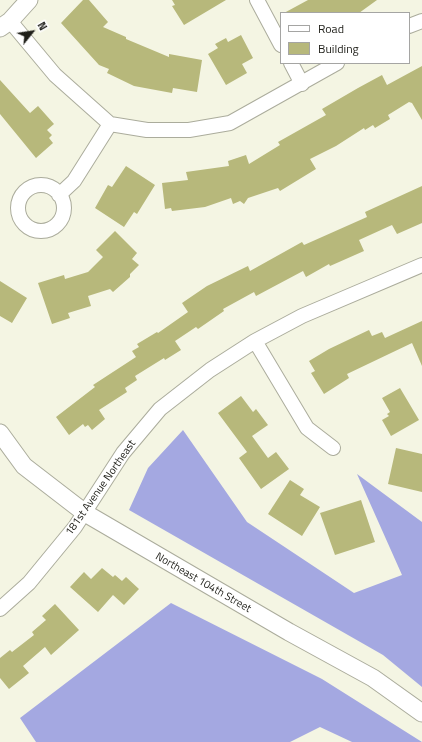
<!DOCTYPE html>
<style>
body{margin:0}
#map{position:relative;width:422px;height:742px;overflow:hidden;background:#f4f5e3;font-family:"Titillium Web",sans-serif}
canvas{display:block}
.legend{position:absolute;left:280px;top:12px;width:130px;height:52px;box-sizing:border-box;background:#fff;border:1px solid #a5a5a3;margin:0;padding:5px 7px;list-style:none;font-size:12px;color:#1f1f19}
.legend li{display:flex;align-items:center;gap:8px;height:20px}
.legend b{width:20px;border:1px solid #a5a5a3}
.north{position:absolute;left:12px;top:12px;width:40px;height:40px;-webkit-text-stroke:3px #fff;paint-order:stroke;rotate:60deg;font-size:11px;font-weight:700;line-height:16px;text-align:center;color:#1f1f19}
.north::after{content:'';display:block;margin:auto;width:14px;height:18px;background:#1f1f19;clip-path:polygon(50% 0,100% 100%,50% 72%,0 100%)}
</style>
<div id="map">
<canvas width="422" height="742"></canvas>
<ul class="legend">
<li><b style="height:5px;background:#fff"></b>Road</li>
<li><b style="height:11px;background:#b7b87b"></b>Building</li>
</ul>
<div class="north">N</div>
</div>
<script>
const g = document.querySelector('canvas').getContext('2d');
g.lineJoin = 'round';
function fillPath(path, color) {
  g.fillStyle = color;
  g.fill(path, 'evenodd');
}
function shape(rows) {
  const path = new Path2D();
  for (const r of rows) {
    if (r.length === 3) {
      path.moveTo(r[0] + r[2], r[1]);
      path.arc(r[0], r[1], r[2], 0, 2 * Math.PI);
      continue;
    }
    path.moveTo(r[0], r[1]);
    for (let i = 2; i < r.length; i += 2) path.lineTo(r[i], r[i + 1]);
  }
  return path;
}
function strokePath(path, color, width, dash) {
  g.strokeStyle = color;
  g.lineWidth = width;
  g.lineCap = dash ? 'butt' : 'round';
  g.setLineDash(dash || []);
  g.stroke(path);
}
function drawText(font, color, halo, rows, align = 'center') {
  g.font = font + ' "Titillium Web",sans-serif';
  g.lineWidth = 3;
  g.setLineDash([]);
  g.textBaseline = 'middle';
  g.strokeStyle = halo;
  g.fillStyle = color;
  for (const [text, x, y, turn = 0] of rows) {
    g.save();
    g.translate(x, y);
    g.rotate((+turn || 0) * Math.PI / 180);
    g.textAlign = isNaN(turn) ? turn : align;
    if (halo) g.strokeText(text, 0, 0);
    g.fillText(text, 0, 0);
    g.restore();
  }
}
fillPath(shape([
 [183,430,247,522,354,593,402,575,357,474,422,522,422,687,383,655,129,510,148,468],
 [171,603,322,679,422,742,352,742,320,727,290,742,36,742,20,718]
]), '#a4a8e1');
fillPath(shape([
 [83,0,89,0,108,22,103,27,126,37,126,39,169,57,169,54,202,60,197,92,173,88,172,93,134,86,107,73,109,69,99,65,61,23],
 [172,0,226,0,184,25,172,6,175,5],
 [308,0,377,0,359,13,284,13],
 [241,35,253,58,242,64,247,73,226,85,208,54,218,48,215,44,226,38,228,42],
 [422,66,422,120,412,103,409,102,388,115,390,119,375,128,373,125,365,130,364,128,336,146,310,159,316,169,280,191,278,188,248,198,244,204,240,201,233,204,231,198,205,207,172,211,171,208,165,209,162,183,188,180,186,172,229,166,228,161,246,155,249,164,280,145,278,142,326,115,322,109,358,88,382,75,387,85],
 [0,80,30,113,38,106,54,124,47,130,52,135,49,138,53,143,36,158,0,114],
 [126,166,155,185,137,214,134,212,124,227,95,208,108,185,112,187],
 [422,186,422,223,397,234,392,225,359,240,364,251,330,266,329,264,306,277,303,271,256,296,254,292,223,309,224,311,198,329,196,327,175,341,181,350,165,360,164,358,135,376,137,380,125,388,127,392,99,410,105,419,92,430,88,425,85,427,83,424,69,435,56,417,95,387,93,385,136,357,132,351,139,347,137,344,157,332,158,333,188,312,182,303,207,286,248,266,250,271,302,242,304,245,367,217,365,212],
 [115,231,137,253,132,259,139,265,130,274,130,277,113,292,110,289,88,296,91,306,68,313,70,318,52,324,38,283,64,275,65,279,88,272,103,257,96,250],
 [0,281,27,298,12,323,0,316],
 [422,321,422,366,412,343,347,374,349,378,324,394,311,373,315,371,309,361,329,349,369,330,372,336,382,332,385,338],
 [400,388,419,420,391,436,382,420,389,416,387,414,390,412,382,398],
 [241,396,253,412,256,409,268,425,252,436,268,458,276,452,289,469,261,489,239,458,247,452,218,413],
 [396,448,422,454,422,492,388,484],
 [290,480,304,489,300,495,320,507,302,536,268,514],
 [361,500,375,542,335,555,320,513],
 [102,568,113,577,115,575,122,581,126,577,139,589,124,605,113,595,98,612,70,587,84,572,91,579],
 [55,604,79,630,51,655,45,647,23,666,29,673,9,689,0,678,0,658,10,650,12,652,34,635,32,632,46,620,42,616]
]), '#b7b87b');
const minor = shape([
 [257,0,281,45],
 [10,21,55,75,110,124],
 [409,26,422,21],
 [291,63,302,84],
 [41,208,23],
 [59,195,74,181,110,124,147,130,189,130,230,123,337,63],
 [255,341,307,428,333,448],
 [0,609,29,583,75,527,123,453,160,409,210,370,255,341,302,316,422,265]
]);
const tertiary = shape([
 [0,28,10,21,29,0],
 [0,433,24,466,85,513,289,632,373,678,422,713]
]);
strokePath(minor, '#abac9c', 16);
strokePath(tertiary, '#abac9c', 19);
strokePath(minor, '#fff', 14);
strokePath(tertiary, '#fff', 17);
drawText('11px', '#1f1f19', '#fff', [
 ["181st Avenue Northeast",101,488,-55],
 ["Northeast 104th Street",203,583,30]
]);
</script>
